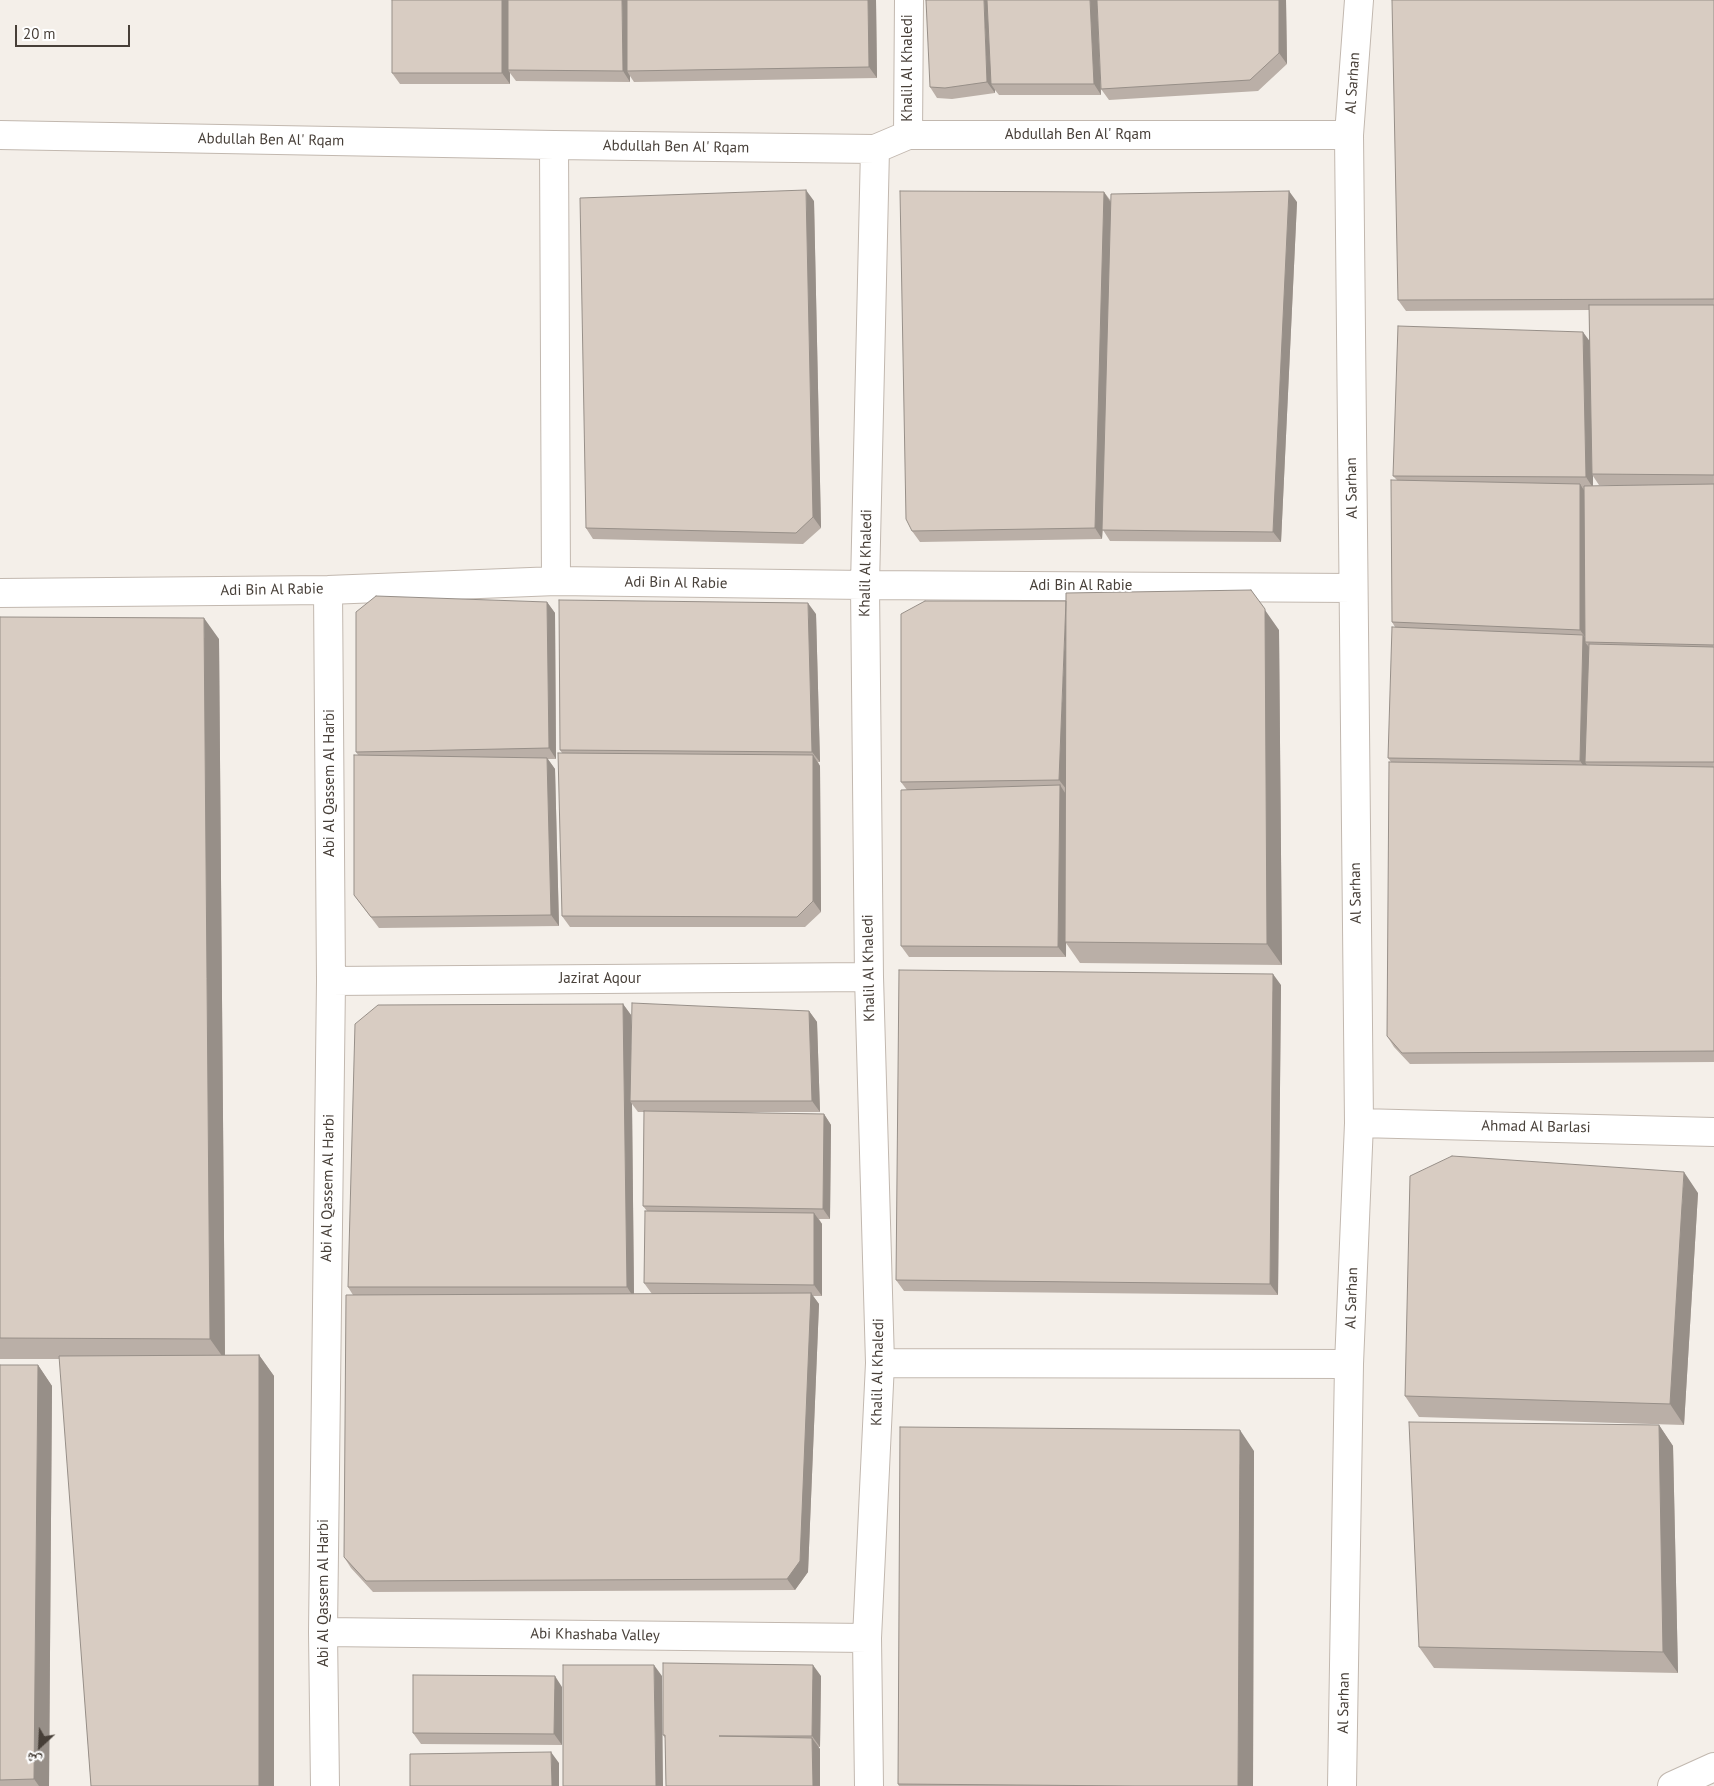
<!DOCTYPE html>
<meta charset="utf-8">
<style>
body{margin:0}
#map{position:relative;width:1714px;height:1786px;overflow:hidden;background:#f4efe9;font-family:"PT Sans","Noto Naskh Arabic",sans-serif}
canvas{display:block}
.north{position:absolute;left:15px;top:1721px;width:50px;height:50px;-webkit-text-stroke:4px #fff;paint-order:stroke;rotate:205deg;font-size:14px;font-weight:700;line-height:20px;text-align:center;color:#473f38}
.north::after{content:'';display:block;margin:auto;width:18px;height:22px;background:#473f38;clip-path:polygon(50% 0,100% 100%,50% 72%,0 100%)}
.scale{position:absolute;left:15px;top:25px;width:115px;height:22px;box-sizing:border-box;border:2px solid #473f38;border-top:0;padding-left:6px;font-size:15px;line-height:18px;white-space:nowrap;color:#473f38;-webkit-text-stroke:4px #fff;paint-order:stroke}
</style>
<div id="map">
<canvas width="1714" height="1786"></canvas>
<div class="north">ش</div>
<div class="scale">20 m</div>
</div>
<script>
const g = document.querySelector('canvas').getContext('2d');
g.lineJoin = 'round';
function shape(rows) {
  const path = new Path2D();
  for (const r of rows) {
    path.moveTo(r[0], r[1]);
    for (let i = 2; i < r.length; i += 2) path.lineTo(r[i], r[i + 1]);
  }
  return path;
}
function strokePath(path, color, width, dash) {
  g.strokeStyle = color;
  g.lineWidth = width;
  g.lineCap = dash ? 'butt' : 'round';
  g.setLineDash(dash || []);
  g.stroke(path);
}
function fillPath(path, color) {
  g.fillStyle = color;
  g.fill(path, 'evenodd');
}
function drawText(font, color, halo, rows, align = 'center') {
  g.font = font + ' "PT Sans",sans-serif';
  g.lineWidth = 4;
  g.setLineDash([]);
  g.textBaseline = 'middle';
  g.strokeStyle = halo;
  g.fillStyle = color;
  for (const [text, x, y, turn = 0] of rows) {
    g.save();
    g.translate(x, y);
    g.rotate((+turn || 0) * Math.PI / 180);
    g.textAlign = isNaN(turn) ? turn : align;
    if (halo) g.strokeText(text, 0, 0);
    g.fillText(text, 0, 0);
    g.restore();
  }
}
const street = shape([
 [0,135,554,145,875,149,908,135,1349,135],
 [908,135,909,0],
 [554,145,556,581],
 [0,593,328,590,556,581,865,585,1353,588],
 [331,981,869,977],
 [1359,1123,1714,1132],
 [880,1363,1349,1364],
 [323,1632,867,1638],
 [325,1786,323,1632,331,981,328,590],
 [869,1786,867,1638,880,1363,869,977,865,585,875,149],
 [1342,1786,1349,1364,1359,1123,1349,135,1359,0],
 [1672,1786,1714,1767]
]);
strokePath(street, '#c2b8af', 30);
strokePath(street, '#fff', 28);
fillPath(shape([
 [876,0,877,78,634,82,630,76,630,82,516,81,510,73,510,84,400,84,392,73],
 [1097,0,1101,95,999,95,995,90,995,93,952,99,937,98,930,87],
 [1286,0,1287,64,1258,91,1109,100,1101,89],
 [1714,0,1714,1062,1410,1064,1394,1047,1387,1036,1391,762,1388,758,1395,627,1392,622,1397,480,1393,476,1589,341,1589,310,1406,311,1398,300],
 [1593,476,1599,485,1647,485,1593,486],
 [1104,192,1111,201,1297,202,1281,542,1110,541,1103,530,1102,539,920,542,912,531],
 [814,201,821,528,803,544,593,539,586,528],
 [547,602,555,613,556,759,548,759,555,769,559,926,379,928,354,895,358,755,356,752],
 [816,614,820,762,818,762,820,766,821,912,805,927,570,927,562,916,562,753,560,750],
 [0,617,219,639,225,1355,259,1355,274,1376,274,1786,91,1786,60,1359,0,1359],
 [1279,630,1282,965,1080,963,1066,943,1066,957,909,957,901,946,907,790,901,782],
 [1281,985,1278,1295,904,1291,896,1280],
 [623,1004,631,1015,631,1048,809,1011,817,1022,820,1112,699,1112,824,1114,831,1125,830,1219,819,1219,822,1224,822,1296,813,1296,819,1304,808,1572,795,1590,373,1592,351,1568,344,1557,353,1295,348,1287],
 [632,1104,638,1112,644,1112,643,1206,647,1211,644,1283,652,1294,634,1294],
 [1698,1193,1684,1425,1419,1417,1405,1396],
 [0,1365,38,1365,52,1386,49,1786,0,1786],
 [1659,1425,1673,1446,1678,1673,1434,1668,1419,1647],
 [1254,1451,1253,1786,899,1786,898,1784],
 [821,1676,820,1747,818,1747,820,1749,820,1786,666,1786,665,1738,663,1735],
 [562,1687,562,1745,421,1744,413,1733]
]), '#baafa7');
fillPath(shape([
 [502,0,509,0,508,70,510,73,510,84,502,73],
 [622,0,629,0,627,71,630,76,630,82,623,71],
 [868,0,876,0,877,78,869,67],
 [984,0,991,0,991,84,995,90,995,93,987,82],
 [1090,0,1097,0,1101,95,1094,84],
 [1279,0,1286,0,1287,64,1279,53],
 [806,190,814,201,821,528,813,517],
 [1289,191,1297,202,1281,542,1273,532],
 [1104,192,1111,203,1102,539,1095,528],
 [1583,332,1591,343,1592,474,1593,476,1593,488,1586,477],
 [1580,484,1587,495,1588,641,1580,630],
 [1251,590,1279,630,1282,965,1267,944],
 [1066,601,1067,790,1059,780],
 [547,602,555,613,556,759,549,748],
 [808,603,816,614,820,762,812,752],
 [204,618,219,639,225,1360,210,1339],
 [1583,635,1588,642,1585,642,1591,650,1585,762,1588,767,1588,772,1580,761],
 [813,755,820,766,821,912,813,901],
 [547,758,555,769,559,926,551,915],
 [1060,785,1067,796,1066,957,1058,947],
 [1273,974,1281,985,1278,1295,1270,1284],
 [623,1004,631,1015,632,1101,630,1101,632,1104,634,1298,627,1287],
 [809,1011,817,1022,820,1112,812,1101],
 [824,1114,831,1125,830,1219,823,1209],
 [1684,1172,1698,1193,1684,1425,1670,1404],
 [814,1213,822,1224,822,1296,814,1285],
 [811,1293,819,1304,808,1572,795,1590,787,1579],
 [259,1355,274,1376,274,1786,259,1786],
 [38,1365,52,1386,49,1786,39,1786,34,1779],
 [1659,1425,1673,1446,1678,1673,1663,1652],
 [1240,1430,1254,1451,1253,1786,1238,1786],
 [654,1665,662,1676,663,1786,656,1786],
 [813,1665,821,1676,820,1747,812,1736],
 [555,1676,562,1687,562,1745,554,1734],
 [812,1738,820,1749,820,1786,813,1786],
 [551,1752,559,1763,559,1786,552,1786]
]), '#978f88');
const building = shape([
 [392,0,502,0,502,73,392,73,392,0],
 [508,0,622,0,623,71,508,70,508,0],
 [627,0,868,0,869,67,627,71,627,0],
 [926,0,984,0,987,82,945,88,930,87,926,0],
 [987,0,1090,0,1094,84,991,84,987,0],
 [1097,0,1279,0,1279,53,1250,80,1101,89,1097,0],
 [1392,0,1714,0,1714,299,1398,300,1392,0],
 [806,190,813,517,796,533,586,528,580,198,806,190],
 [900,191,1104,192,1095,528,912,531,906,519,900,191],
 [1289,191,1273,532,1102,530,1111,194,1289,191],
 [1589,305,1714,305,1714,475,1592,474,1589,305],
 [1398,326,1583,332,1586,477,1393,476,1398,326],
 [1391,480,1580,484,1580,630,1392,622,1391,480],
 [1714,484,1714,645,1585,642,1584,486,1714,484],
 [1251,590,1265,609,1267,944,1065,942,1066,593,1251,590],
 [376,596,547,602,549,748,356,752,356,612,376,596],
 [559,600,808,603,812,752,560,750,559,600],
 [925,601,1066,601,1059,780,901,782,901,614,925,601],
 [0,617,204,618,210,1339,0,1338,0,617],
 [1392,627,1583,635,1580,761,1388,758,1392,627],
 [1589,644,1714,647,1714,762,1585,762,1589,644],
 [558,753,813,755,813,901,797,917,562,916,558,753],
 [354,755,547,758,551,915,371,917,354,895,354,755],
 [1389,762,1714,767,1714,1051,1402,1053,1387,1036,1389,762],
 [1060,785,1058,947,901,946,901,790,1060,785],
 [899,970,1273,974,1270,1284,896,1280,899,970],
 [632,1003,809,1011,812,1101,630,1101,632,1003],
 [623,1004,627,1287,348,1287,355,1024,378,1005,623,1004],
 [644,1111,824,1114,823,1209,643,1206,644,1111],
 [1452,1156,1684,1172,1670,1404,1405,1396,1410,1176,1452,1156],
 [645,1211,814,1213,814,1285,644,1283,645,1211],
 [811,1293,800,1561,787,1579,366,1581,344,1557,346,1295,811,1293],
 [259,1355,259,1786,91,1786,59,1356,259,1355],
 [0,1365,38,1365,34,1779,0,1780,0,1365],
 [1409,1422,1659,1425,1663,1652,1419,1647,1409,1422],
 [900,1427,1240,1430,1238,1786,1135,1786,898,1784,900,1427],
 [663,1663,813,1665,812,1736,719,1736,812,1738,813,1786,666,1786,665,1735,663,1735,663,1663],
 [563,1665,654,1665,656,1786,563,1786,563,1665],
 [413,1675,555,1676,554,1734,413,1733,413,1675],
 [551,1752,552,1786,410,1786,410,1754,551,1752]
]);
fillPath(building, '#d8ccc2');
strokePath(building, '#978f88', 1);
drawText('15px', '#473f38', '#fff', [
 ["Khalil Al Khaledi",908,68,-90],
 ["Al Sarhan",1353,83,-86],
 ["Abdullah Ben Al' Rqam",1078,135],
 ["Abdullah Ben Al' Rqam",271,140,1],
 ["Abdullah Ben Al' Rqam",676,147,1],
 ["Al Sarhan",1352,488,-91],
 ["Khalil Al Khaledi",866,563,-89],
 ["Adi Bin Al Rabie",676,583,1],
 ["Adi Bin Al Rabie",1081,586],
 ["Adi Bin Al Rabie",272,590,-1],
 ["Abi Al Qassem Al Harbi",330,783,-90],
 ["Al Sarhan",1356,893,-91],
 ["Khalil Al Khaledi",869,968,-91],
 ["Jazirat Aqour",600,979],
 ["Ahmad Al Barlasi",1536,1127,1],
 ["Abi Al Qassem Al Harbi",328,1188,-89],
 ["Al Sarhan",1352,1298,-88],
 ["Khalil Al Khaledi",878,1372,-89],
 ["Abi Al Qassem Al Harbi",324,1593,-90],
 ["Abi Khashaba Valley",595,1635,1],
 ["Al Sarhan",1344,1703,-89]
]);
</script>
